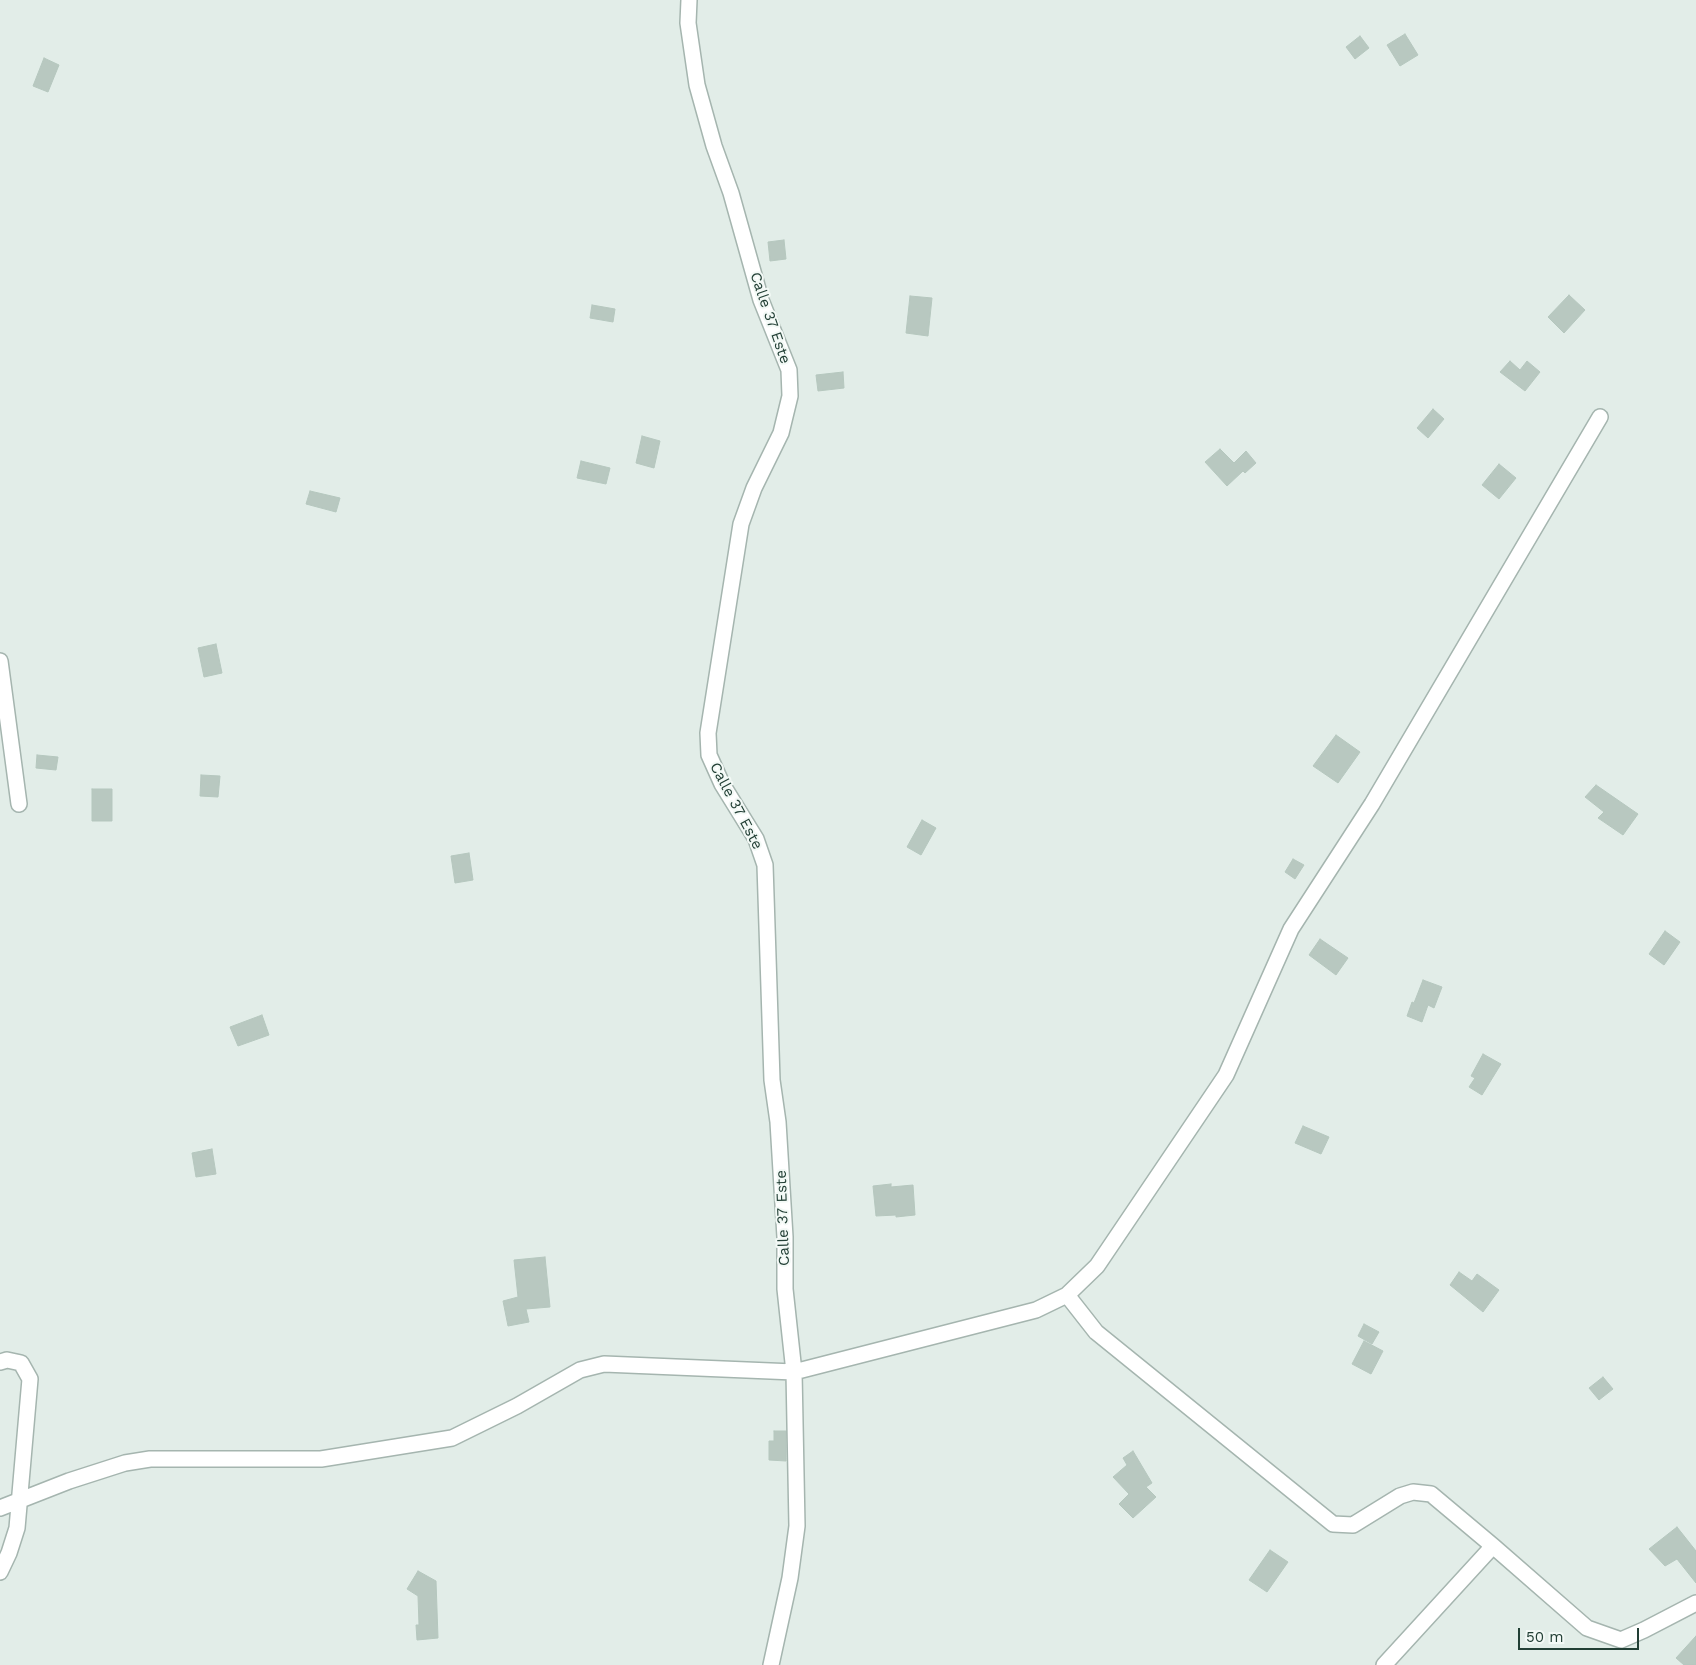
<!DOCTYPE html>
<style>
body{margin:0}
#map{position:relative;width:1696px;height:1665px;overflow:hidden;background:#e2ede8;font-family:"Work Sans",sans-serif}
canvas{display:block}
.scale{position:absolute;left:1518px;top:1628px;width:121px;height:22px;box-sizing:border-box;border:2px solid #223f35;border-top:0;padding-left:6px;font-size:15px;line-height:18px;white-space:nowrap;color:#223f35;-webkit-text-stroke:4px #f3f9f6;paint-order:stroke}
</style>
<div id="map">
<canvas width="1696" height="1665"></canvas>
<div class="scale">50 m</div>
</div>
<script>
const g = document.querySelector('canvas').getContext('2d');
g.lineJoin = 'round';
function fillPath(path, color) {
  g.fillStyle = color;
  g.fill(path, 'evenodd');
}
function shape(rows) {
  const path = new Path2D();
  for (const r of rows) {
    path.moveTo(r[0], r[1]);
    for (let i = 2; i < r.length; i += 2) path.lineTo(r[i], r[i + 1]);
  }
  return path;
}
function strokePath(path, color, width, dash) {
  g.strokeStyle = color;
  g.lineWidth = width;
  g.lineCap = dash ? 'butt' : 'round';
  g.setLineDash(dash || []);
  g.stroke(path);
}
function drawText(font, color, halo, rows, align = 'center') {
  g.font = font + ' "Work Sans",sans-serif';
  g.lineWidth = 4;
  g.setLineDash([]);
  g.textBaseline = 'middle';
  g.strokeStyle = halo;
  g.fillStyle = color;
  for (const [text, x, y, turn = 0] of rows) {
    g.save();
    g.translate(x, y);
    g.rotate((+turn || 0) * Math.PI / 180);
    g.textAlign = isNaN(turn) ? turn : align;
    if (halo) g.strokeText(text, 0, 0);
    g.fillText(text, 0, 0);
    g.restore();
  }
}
const building = shape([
 [1405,34,1418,55,1400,66,1387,45,1405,34],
 [1360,36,1369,48,1355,59,1346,47,1360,36],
 [44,58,59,65,48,92,33,86,44,58],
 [784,240,786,259,770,261,768,242,784,240],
 [1569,295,1585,310,1564,333,1548,317,1569,295],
 [910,296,932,298,928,336,906,333,910,296],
 [592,305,615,309,613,322,590,318,592,305],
 [1510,361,1520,370,1527,361,1540,372,1525,391,1500,372,1510,361],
 [843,372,844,388,818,391,816,375,843,372],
 [1433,409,1444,419,1428,438,1417,428,1433,409],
 [642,436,660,441,654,468,636,463,642,436],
 [1220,449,1234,463,1246,451,1256,463,1245,473,1243,471,1227,486,1205,462,1220,449],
 [581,461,610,468,606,484,577,478,581,461],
 [1499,464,1516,478,1499,499,1482,485,1499,464],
 [310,491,340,498,336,512,306,504,310,491],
 [216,644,222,673,204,677,198,648,216,644],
 [1336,735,1360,752,1338,783,1313,766,1336,735],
 [37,755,58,757,56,770,36,768,37,755],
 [201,775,220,776,218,797,200,796,201,775],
 [1596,785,1638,814,1623,835,1598,818,1604,812,1585,797,1596,785],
 [92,789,112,789,112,821,92,821,92,789],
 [922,820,936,828,921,855,907,847,922,820],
 [469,853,473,880,455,883,451,856,469,853],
 [1293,859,1304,865,1295,879,1285,872,1293,859],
 [1665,931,1680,942,1664,965,1649,954,1665,931],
 [1320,939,1348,958,1336,975,1309,955,1320,939],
 [1423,980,1442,987,1434,1008,1428,1005,1422,1022,1407,1016,1412,1002,1414,1003,1423,980],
 [262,1015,269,1035,238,1046,230,1027,262,1015],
 [1483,1054,1501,1064,1482,1095,1469,1087,1475,1078,1471,1076,1483,1054],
 [1303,1126,1329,1137,1321,1154,1295,1143,1303,1126],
 [212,1149,216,1174,196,1177,192,1153,212,1149],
 [891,1184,891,1187,913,1185,915,1215,896,1217,896,1215,876,1216,873,1186,891,1184],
 [545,1257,550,1307,526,1309,529,1322,508,1326,503,1301,518,1297,514,1260,545,1257],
 [1459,1272,1472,1281,1477,1274,1499,1290,1483,1312,1450,1285,1459,1272],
 [1364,1324,1379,1332,1372,1344,1358,1336,1364,1324],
 [1364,1341,1383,1351,1371,1374,1352,1364,1364,1341],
 [1603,1377,1613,1389,1599,1400,1589,1388,1603,1377],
 [774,1431,786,1431,786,1461,769,1460,769,1441,774,1441,774,1431],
 [1133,1451,1152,1483,1146,1487,1156,1497,1133,1518,1119,1504,1129,1494,1113,1477,1127,1465,1123,1458,1133,1451],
 [1677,1527,1696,1551,1696,1583,1677,1559,1665,1566,1649,1549,1677,1527],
 [1270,1550,1288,1562,1267,1592,1249,1580,1270,1550],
 [418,1571,436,1581,438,1638,417,1640,416,1625,419,1625,418,1596,407,1589,418,1571],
 [1696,1636,1696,1665,1684,1665,1676,1658,1696,1636]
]);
fillPath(building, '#b8c8c0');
strokePath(building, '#b5c7be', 1);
const minor = shape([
 [689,0,688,23,697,85,714,146,731,193,761,300,789,370,790,396,781,433,754,488,741,524,708,733,709,755,722,784,756,839,765,865,772,1080,778,1122,785,1237,785,1289,794,1372,797,1526,790,1578,771,1665],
 [0,661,19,804],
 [1067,1295,1096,1332,1333,1524,1353,1525,1400,1496,1413,1492,1431,1494,1493,1546,1587,1628,1621,1640,1644,1630,1696,1603],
 [0,1362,7,1360,21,1363,30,1379,17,1528,9,1553,0,1572],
 [0,1508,69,1481,125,1463,150,1459,321,1459,452,1438,517,1406,580,1370,604,1364,794,1372,1036,1310,1067,1295,1097,1266,1226,1075,1291,929,1372,804,1600,417],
 [1384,1665,1493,1546]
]);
strokePath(minor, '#a5b5af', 18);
strokePath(minor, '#fff', 15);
drawText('15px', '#223f35', '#f3f9f6', [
 ["Calle 37 Este",770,318,71],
 ["Calle 37 Este",736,806,62],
 ["Calle 37 Este",783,1218,-92]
]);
</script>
